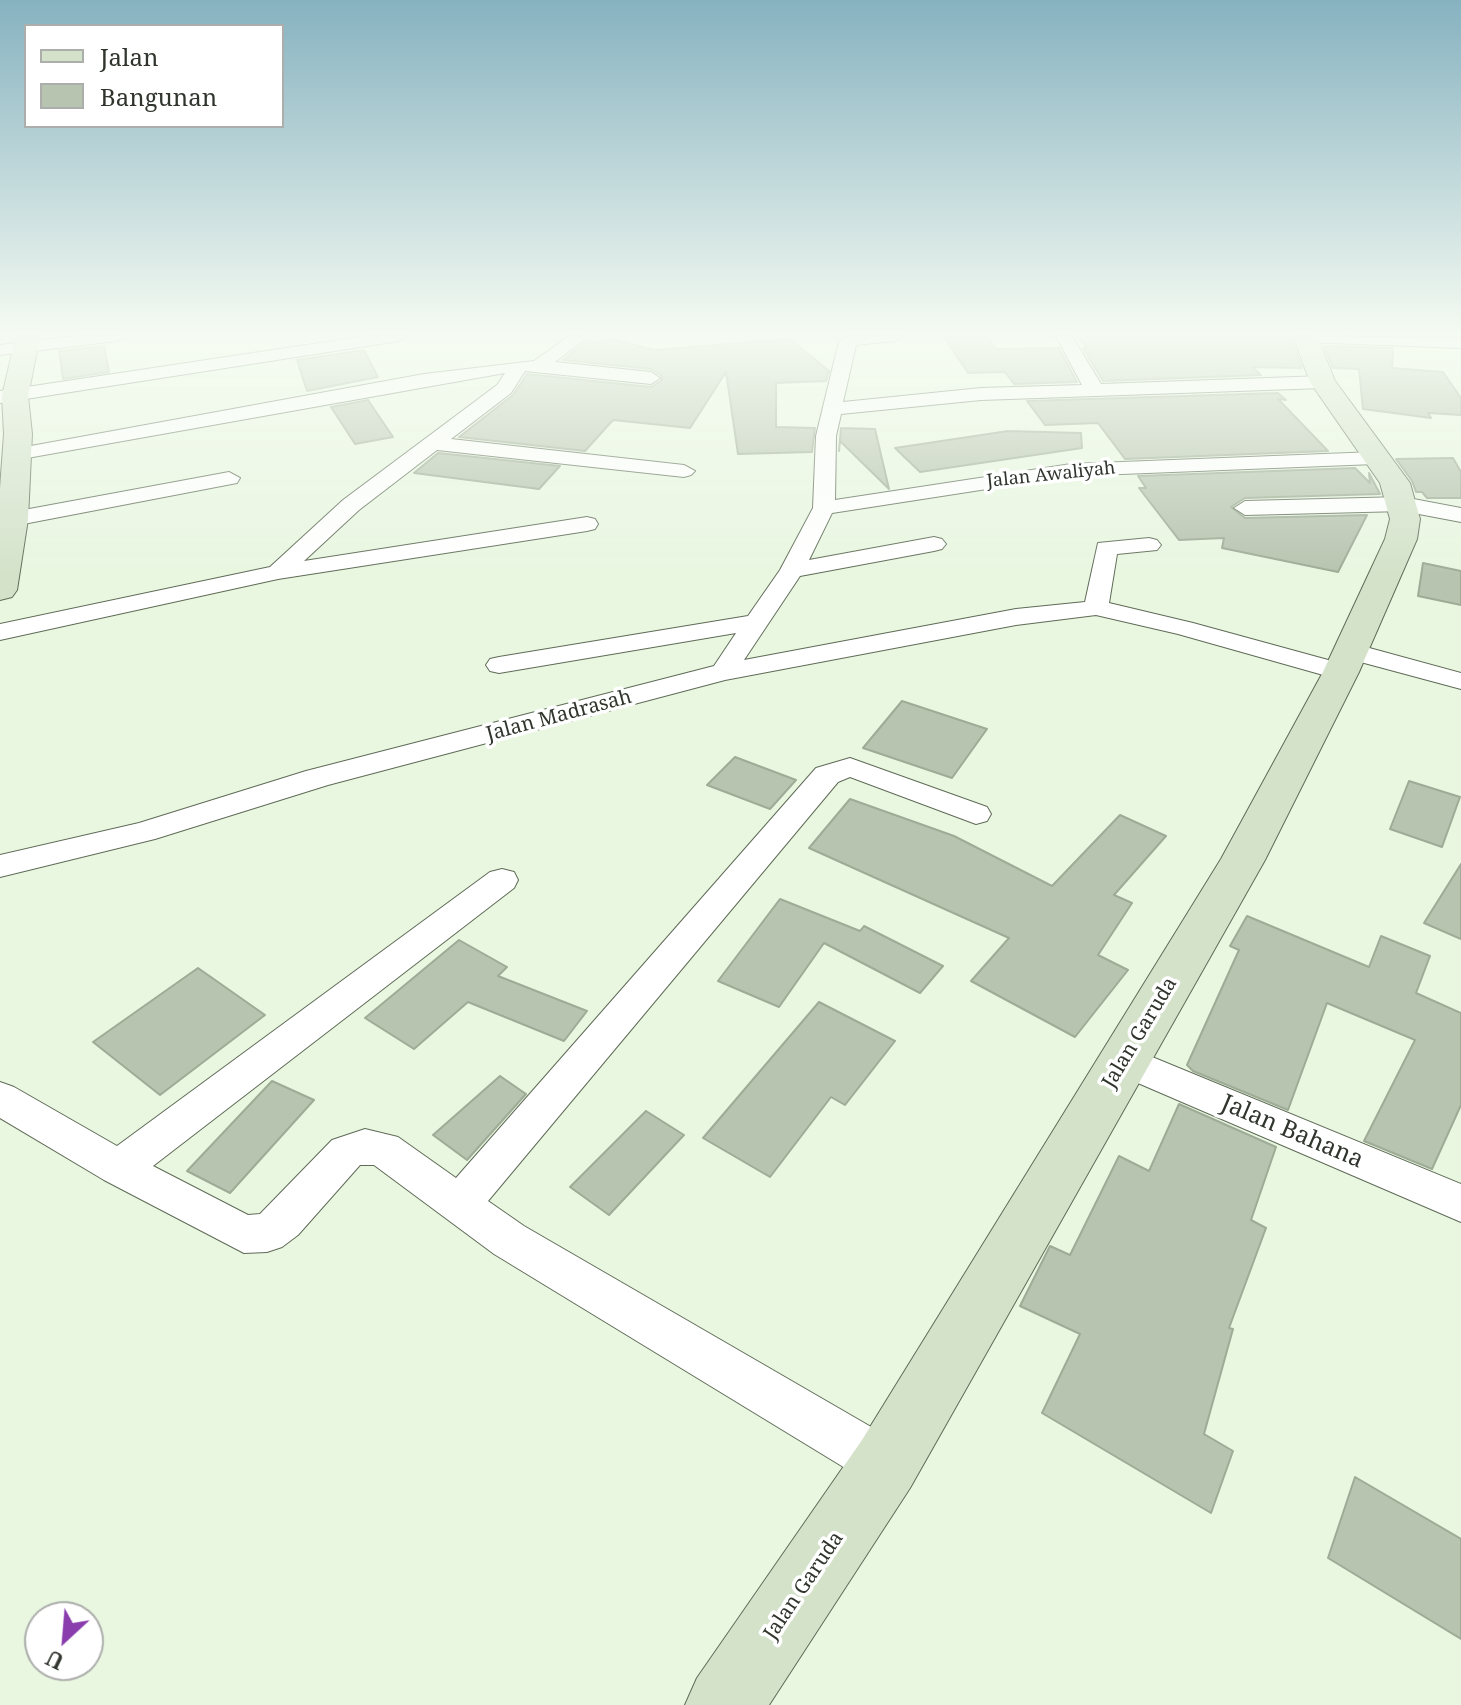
<!DOCTYPE html>
<style>
body{margin:0}
#map{position:relative;width:1461px;height:1705px;overflow:hidden;background:#e9f7e1;font-family:"Noto Serif",serif}
canvas{display:block}
.legend{position:absolute;left:24px;top:24px;width:260px;height:104px;box-sizing:border-box;background:#fff;border:2px solid #acaeab;margin:0;padding:10px 14px;list-style:none;font-size:24px;color:#30352d}
.legend li{display:flex;align-items:center;gap:16px;height:40px}
.legend b{width:40px;border:2px solid #acaeab}
.north{position:absolute;left:24px;top:1601px;width:80px;height:80px;box-sizing:border-box;background:#fff;border:2px solid #acaeab;border-radius:50%;rotate:206deg;font-size:22px;font-weight:700;line-height:32px;text-align:center;color:#30352d}
.north::after{content:'';display:block;margin:auto;width:28px;height:36px;background:#8a3dad;clip-path:polygon(50% 0,100% 100%,50% 72%,0 100%)}
</style>
<div id="map">
<canvas width="1461" height="1705"></canvas>
<ul class="legend">
<li><b style="height:10px;background:#d4e2ca"></b>Jalan</li>
<li><b style="height:22px;background:#b7c4af"></b>Bangunan</li>
</ul>
<div class="north">U</div>
</div>
<script>
const g = document.querySelector('canvas').getContext('2d');
g.lineJoin = 'round';
function fillPath(path, color) {
  g.fillStyle = color;
  g.fill(path, 'evenodd');
}
function shape(rows) {
  const path = new Path2D();
  for (const r of rows) {
    path.moveTo(r[0], r[1]);
    for (let i = 2; i < r.length; i += 2) path.lineTo(r[i], r[i + 1]);
  }
  return path;
}
function strokePath(path, color, width, dash) {
  g.strokeStyle = color;
  g.lineWidth = width;
  g.lineCap = dash ? 'butt' : 'round';
  g.setLineDash(dash || []);
  g.stroke(path);
}
function drawText(font, color, halo, rows, align = 'center') {
  g.font = font + ' "Noto Serif",serif';
  g.lineWidth = 7;
  g.setLineDash([]);
  g.textBaseline = 'middle';
  g.strokeStyle = halo;
  g.fillStyle = color;
  for (const [text, x, y, turn = 0] of rows) {
    g.save();
    g.translate(x, y);
    g.rotate((+turn || 0) * Math.PI / 180);
    g.textAlign = isNaN(turn) ? turn : align;
    if (halo) g.strokeText(text, 0, 0);
    g.fillText(text, 0, 0);
    g.restore();
  }
}
const building = shape([
 [987,336,996,349,1059,348,1077,382,1014,384,1005,372,968,373,944,337,987,336],
 [1077,336,1290,336,1302,368,1252,367,1261,375,1103,381,1083,348,1087,348,1077,336],
 [608,338,654,350,790,339,829,371,826,381,776,383,776,427,815,428,812,452,738,454,726,372,690,428,613,420,585,451,459,437,513,395,527,374,651,387,662,380,662,376,651,369,563,360,587,341,599,343,608,338],
 [104,346,109,372,63,379,59,351,104,346],
 [1324,346,1393,348,1392,368,1443,372,1461,398,1461,415,1428,413,1431,418,1363,409,1359,369,1333,368,1324,346],
 [364,350,378,377,307,391,297,360,364,350],
 [1278,393,1286,400,1278,399,1328,451,1125,459,1098,423,1045,425,1027,401,1278,393],
 [368,400,393,437,355,444,331,407,368,400],
 [841,428,875,429,889,489,840,441,839,451,841,428],
 [1008,431,1081,433,1082,448,920,472,895,448,1008,431],
 [438,453,560,466,539,489,414,473,438,453],
 [1453,458,1461,472,1461,498,1427,498,1422,492,1416,492,1412,481,1396,459,1453,458],
 [1355,468,1370,483,1369,473,1380,494,1245,498,1231,507,1245,518,1367,515,1338,572,1222,548,1224,538,1179,540,1139,488,1146,488,1138,476,1355,468],
 [1423,563,1461,571,1461,605,1418,596,1423,563],
 [902,701,987,729,952,778,863,748,902,701],
 [735,757,796,780,770,809,707,785,735,757],
 [1409,781,1460,797,1442,847,1390,829,1409,781],
 [850,799,954,836,1052,886,1120,815,1166,836,1114,895,1132,903,1098,955,1128,970,1075,1037,971,981,1009,938,809,848,850,799],
 [1461,864,1461,939,1424,923,1461,864],
 [780,899,860,931,864,926,943,966,920,993,824,943,779,1007,718,981,780,899],
 [1247,916,1369,967,1381,936,1430,956,1416,993,1461,1013,1461,1105,1432,1169,1364,1141,1415,1040,1327,1003,1288,1110,1193,1071,1187,1065,1239,950,1230,946,1247,916],
 [459,940,507,967,498,976,587,1011,564,1041,468,1002,414,1049,365,1018,459,940],
 [198,968,265,1015,160,1095,93,1042,198,968],
 [819,1002,895,1041,845,1105,831,1097,770,1177,703,1138,819,1002],
 [500,1076,526,1094,467,1160,433,1135,500,1076],
 [272,1081,314,1100,230,1193,187,1171,272,1081],
 [1179,1104,1276,1147,1251,1220,1266,1228,1229,1328,1233,1329,1204,1434,1233,1451,1211,1513,1042,1413,1080,1334,1020,1306,1050,1246,1070,1255,1119,1156,1149,1171,1179,1104],
 [646,1111,684,1135,609,1215,570,1187,646,1111],
 [1355,1477,1461,1539,1461,1639,1328,1558,1355,1477]
]);
fillPath(building, '#b7c4af');
strokePath(building, '#9eab96', 2);
const street = shape([
 [75,336,126,336,117,341,0,355,0,345,75,336],
 [366,336,408,336,399,341,0,403,0,391,366,336],
 [569,336,589,336,555,362,651,372,660,378,651,384,525,371,511,393,451,439,684,465,695,471,691,475,684,477,437,450,359,510,304,561,587,517,595,519,598,524,595,529,587,531,278,579,0,640,0,624,270,567,343,500,497,385,505,373,16,460,9,458,6,454,9,450,424,374,534,361,569,336],
 [848,336,904,336,895,341,856,345,843,402,981,388,1082,385,1056,336,1072,336,1101,384,1323,376,1332,382,1323,388,981,400,841,414,836,436,835,500,1071,464,1375,452,1385,458,1375,464,1071,476,832,513,809,560,934,537,942,539,946,544,942,549,934,551,800,576,744,660,1016,609,1085,602,1098,543,1149,538,1157,540,1161,545,1157,550,1117,554,1109,603,1193,623,1350,666,1354,672,1350,678,1341,680,1178,634,1096,615,1016,625,725,680,328,785,155,839,0,877,0,855,139,823,306,771,714,666,736,633,499,673,490,671,486,665,490,659,499,657,748,616,780,570,813,508,816,436,839,341,848,336],
 [1297,336,1461,338,1461,348,1305,342,1299,341,1297,336],
 [229,472,240,478,237,483,13,526,2,519,13,512,229,472],
 [1403,497,1461,508,1461,522,1403,511,1245,515,1234,508,1245,501,1403,497],
 [1351,643,1461,673,1461,689,1342,657,1338,651,1342,645,1351,643],
 [850,758,987,807,991,814,987,821,976,824,850,777,838,782,488,1201,524,1226,904,1446,911,1464,904,1482,886,1489,868,1482,494,1254,374,1165,360,1165,298,1235,282,1247,267,1252,244,1253,104,1180,0,1118,0,1082,14,1087,117,1146,490,872,502,869,514,872,518,880,514,888,153,1166,248,1215,260,1214,332,1140,365,1129,398,1137,456,1178,816,768,850,758],
 [1123,1045,1461,1184,1461,1222,1110,1071,1104,1060,1110,1049,1123,1045]
]);
const secondary = shape([
 [16,336,40,336,28,396,32,434,28,519,17,590,12,597,0,600,0,488,4,434,2,396,16,336],
 [1293,336,1317,336,1335,381,1410,483,1420,519,1417,539,1359,672,1265,860,910,1488,769,1705,685,1705,697,1678,862,1440,1221,859,1323,672,1385,539,1390,519,1380,483,1310,382,1293,336]
]);
strokePath(street, '#5f6b57', 2);
strokePath(secondary, '#5f6b57', 2);
fillPath(street, '#fff');
fillPath(secondary, '#d4e2ca');
const sky = g.createLinearGradient(0, 0, 0, 575);
sky.addColorStop(0, '#86b2c0');
sky.addColorStop(0.58, '#f5fbf2');
sky.addColorStop(1, '#f5fbf200');
g.fillStyle = sky;
g.fillRect(0, 0, 1461, 575);
drawText('18px', '#30352d', '#fff', [
 ["Jalan Awaliyah",1051,475,-6]
]);
drawText('20px', '#30352d', '#fff', [
 ["Jalan Madrasah",559,716,-15],
 ["Jalan Garuda",1140,1033,-59],
 ["Jalan Garuda",804,1586,-56]
]);
drawText('24px', '#30352d', '#fff', [
 ["Jalan Bahana",1292,1132,23]
]);
</script>
